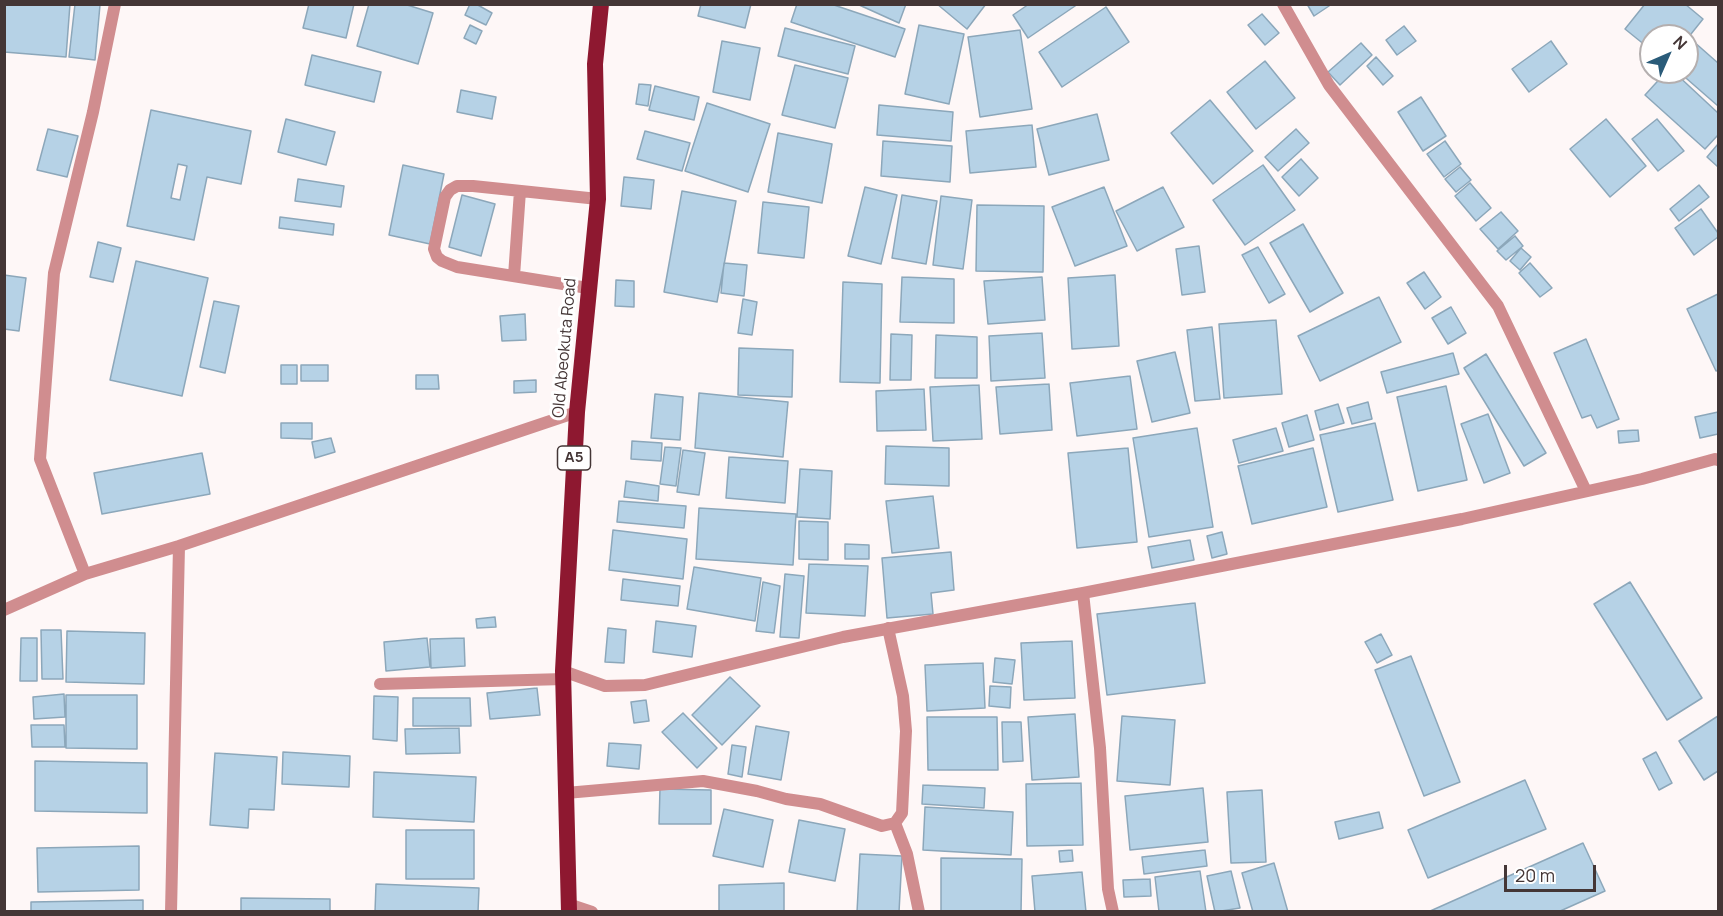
<!DOCTYPE html>
<html>
<head>
<meta charset="utf-8">
<style>
	body { margin:0 }
	#map { position:relative; width:1723px; height:916px; overflow:hidden; background:#fef7f7; font-family:Manrope,sans-serif }
	canvas { display:block }
	.frame { position:absolute; inset:0; border:6px solid #443636; pointer-events:none }
	.north { position:absolute; left:1639px; top:24px; width:60px; height:60px; box-sizing:border-box; background:#fff; border:2px solid #b4afaf; border-radius:50%; rotate:45deg; font-size:16px; font-weight:700; line-height:24px; text-align:center; color:#443636 }
	.north::after { content:''; display:block; margin:auto; width:21px; height:27px; background:#2a5b79; clip-path:polygon(50% 0,100% 100%,50% 72%,0 100%) }
	.scale { position:absolute; left:1504px; top:865px; width:92px; height:27px; box-sizing:border-box; border:3px solid #443636; border-top:0; padding-left:8px; font-size:18px; line-height:21px; white-space:nowrap; color:#443636; -webkit-text-stroke:4px #fff; paint-order:stroke }
</style>
</head>
<body>
<div id="map">
<canvas width="1723" height="916"></canvas>
<div class="frame"></div>
<div class="north">N</div>
<div class="scale">20 m</div>
</div>
<script>
const context = document.querySelector('canvas').getContext('2d');
context.lineJoin = 'round';
function paint(path, color) {
  context.fillStyle = color;
  context.fill(path, 'evenodd');
}
function poly(rows) {
  const path = new Path2D();
  for (const r of rows) {
    path.moveTo(r[0], r[1]);
    for (let i = 2; i < r.length; i += 2) path.lineTo(r[i], r[i + 1]);
  }
  return path;
}
function stroke(path, color, width, dash) {
  context.strokeStyle = color;
  context.lineWidth = width;
  context.lineCap = dash ? 'butt' : 'round';
  context.setLineDash(dash || []);
  context.stroke(path);
}
function drawText(font, color, halo, rows, align = 'center') {
  context.font = font + ' Manrope,sans-serif';
  context.lineWidth = 6;
  context.setLineDash([]);
  context.textBaseline = 'middle';
  context.strokeStyle = halo;
  context.fillStyle = color;
  for (const [text, x, y, turn = 0] of rows) {
    context.save();
    context.translate(x, y);
    context.rotate((+turn || 0) * Math.PI / 180);
    context.textAlign = isNaN(turn) ? turn : align;
    if (halo) context.strokeText(text, 0, 0);
    context.fillText(text, 0, 0);
    context.restore();
  }
}
const building = poly([
	[4,4,70,4,66,57,4,52,4,4],
	[75,4,100,5,95,60,69,57,75,4],
	[309,4,354,4,346,38,303,28,309,4],
	[369,4,404,4,433,13,418,64,357,46,369,4],
	[470,4,476,4,492,13,486,25,465,15,470,4],
	[701,4,751,4,745,28,698,16,701,4],
	[797,4,831,4,905,29,895,57,791,22,797,4],
	[857,4,906,4,899,23,857,4],
	[937,4,986,4,967,29,937,4],
	[1029,4,1078,4,1028,38,1013,15,1029,4],
	[1307,4,1332,4,1314,16,1307,4],
	[1645,4,1685,4,1703,19,1687,39,1687,36,1651,36,1651,50,1625,29,1645,4],
	[1106,7,1129,42,1062,87,1039,52,1106,7],
	[1262,14,1279,33,1265,45,1248,25,1262,14],
	[470,25,482,31,476,44,464,38,470,25],
	[919,25,964,34,949,104,905,94,919,25],
	[1404,26,1416,41,1397,55,1386,40,1404,26],
	[785,28,855,46,848,74,778,56,785,28],
	[1020,30,1032,109,980,117,968,37,1020,30],
	[722,41,760,48,750,100,713,92,722,41],
	[1551,41,1567,64,1529,92,1512,69,1551,41],
	[1693,41,1718,63,1718,106,1679,72,1687,72,1687,49,1693,41],
	[1361,43,1372,55,1340,85,1328,72,1361,43],
	[312,55,381,72,374,102,305,85,312,55],
	[1376,57,1393,76,1383,85,1367,66,1376,57],
	[1265,61,1295,98,1256,129,1227,92,1265,61],
	[795,65,848,78,835,128,782,115,795,65],
	[1666,72,1674,72,1718,113,1718,135,1705,149,1645,95,1666,72],
	[639,84,651,85,648,106,636,104,639,84],
	[655,86,699,97,694,120,649,110,655,86],
	[461,90,496,97,492,119,457,112,461,90],
	[1421,97,1446,136,1423,151,1398,112,1421,97],
	[1210,100,1253,151,1213,184,1171,133,1210,100],
	[707,103,770,124,748,192,685,171,707,103],
	[879,105,953,112,951,141,877,135,879,105],
	[151,110,251,131,241,184,207,177,194,240,127,226,151,110],
	[178,164,187,166,180,200,171,198,178,164],
	[1097,114,1109,160,1049,175,1037,129,1097,114],
	[286,119,335,132,326,165,278,152,286,119],
	[1606,119,1646,166,1610,197,1570,149,1606,119],
	[1657,119,1684,151,1658,171,1632,139,1657,119],
	[1032,125,1036,167,970,173,966,131,1032,125],
	[48,129,78,136,67,177,37,170,48,129],
	[1296,129,1309,143,1278,171,1265,157,1296,129],
	[645,131,690,143,682,171,637,159,645,131],
	[778,133,832,144,822,203,768,192,778,133],
	[883,141,952,146,950,182,881,176,883,141],
	[1445,141,1461,164,1444,177,1427,154,1445,141],
	[1718,144,1718,167,1707,157,1718,144],
	[1301,159,1318,178,1299,196,1282,177,1301,159],
	[403,165,444,174,430,244,389,235,403,165],
	[1263,165,1295,210,1245,245,1213,200,1263,165],
	[1460,167,1471,180,1456,192,1445,179,1460,167],
	[624,177,654,180,651,209,621,206,624,177],
	[298,179,344,186,341,207,295,201,298,179],
	[1470,183,1491,208,1476,221,1455,196,1470,183],
	[1699,185,1709,197,1679,221,1670,209,1699,185],
	[865,187,897,195,881,264,848,256,865,187],
	[1104,187,1127,246,1075,266,1052,207,1104,187],
	[1163,187,1184,227,1137,251,1116,211,1163,187],
	[682,191,736,201,717,302,664,292,682,191],
	[462,195,495,204,481,256,449,247,462,195],
	[902,195,937,201,926,264,892,258,902,195],
	[941,196,972,200,963,269,933,265,941,196],
	[763,202,809,207,804,258,758,253,763,202],
	[977,205,1044,206,1043,272,976,271,977,205],
	[1701,209,1718,233,1718,237,1694,255,1675,228,1701,209],
	[1501,212,1518,231,1498,249,1480,229,1501,212],
	[280,217,334,224,333,235,279,228,280,217],
	[1303,224,1343,293,1310,312,1270,243,1303,224],
	[1515,236,1523,246,1506,260,1497,251,1515,236],
	[98,242,121,248,113,282,90,277,98,242],
	[1199,246,1205,292,1182,295,1176,249,1199,246],
	[1258,247,1285,294,1269,303,1242,255,1258,247],
	[1521,248,1531,257,1520,270,1510,261,1521,248],
	[136,261,208,278,182,396,110,380,136,261],
	[724,263,747,265,744,296,721,293,724,263],
	[1530,263,1552,288,1540,297,1519,273,1530,263],
	[1424,272,1441,297,1425,309,1407,283,1424,272],
	[4,275,26,278,19,331,4,329,4,275],
	[1115,275,1119,346,1072,349,1068,278,1115,275],
	[902,277,954,279,954,323,900,322,902,277],
	[1042,277,1045,320,988,324,984,281,1042,277],
	[616,280,634,281,634,307,615,306,616,280],
	[843,282,882,284,880,383,840,382,843,282],
	[1718,294,1718,370,1716,371,1687,309,1718,294],
	[1379,297,1401,342,1320,381,1298,336,1379,297],
	[743,299,757,302,752,335,738,333,743,299],
	[214,301,239,306,225,373,200,367,214,301],
	[1451,307,1466,333,1448,344,1432,318,1451,307],
	[525,314,526,340,502,341,500,316,525,314],
	[1276,320,1282,394,1224,398,1219,324,1276,320],
	[1212,327,1220,399,1195,401,1187,330,1212,327],
	[1042,333,1045,378,991,381,989,336,1042,333],
	[891,334,912,335,911,380,890,380,891,334],
	[936,335,977,337,977,378,935,378,936,335],
	[1586,339,1619,419,1597,428,1591,415,1582,418,1554,353,1586,339],
	[739,348,793,350,792,397,738,395,739,348],
	[1175,352,1190,413,1152,422,1137,361,1175,352],
	[1453,353,1459,374,1387,393,1381,372,1453,353],
	[1486,354,1546,453,1524,466,1464,368,1486,354],
	[281,365,297,365,297,384,281,384,281,365],
	[301,365,328,365,328,381,301,381,301,365],
	[416,375,438,375,439,389,416,389,416,375],
	[1130,376,1137,429,1077,436,1070,383,1130,376],
	[536,380,536,392,514,393,514,381,536,380],
	[1049,384,1052,430,1000,434,996,387,1049,384],
	[979,385,982,439,933,441,930,387,979,385],
	[1446,386,1467,480,1418,491,1397,397,1446,386],
	[924,389,926,430,877,431,876,391,924,389],
	[699,393,788,402,783,457,695,448,699,393],
	[655,394,683,397,680,440,651,438,655,394],
	[1368,402,1372,419,1352,424,1347,408,1368,402],
	[1338,404,1344,423,1320,430,1315,411,1338,404],
	[1718,412,1718,434,1700,438,1695,417,1718,412],
	[1488,414,1510,473,1484,483,1461,424,1488,414],
	[1307,415,1314,440,1289,447,1282,423,1307,415],
	[281,423,312,423,312,439,281,438,281,423],
	[1375,423,1393,500,1338,512,1320,435,1375,423],
	[1197,428,1213,527,1149,537,1133,438,1197,428],
	[1276,428,1283,451,1239,463,1233,440,1276,428],
	[1638,430,1639,441,1619,443,1618,431,1638,430],
	[331,438,335,452,315,458,312,442,331,438],
	[632,441,662,443,661,461,631,459,632,441],
	[886,446,949,448,949,486,885,484,886,446],
	[665,447,681,448,676,486,660,484,665,447],
	[1128,448,1137,542,1077,548,1068,453,1128,448],
	[1313,448,1327,507,1252,524,1238,466,1313,448],
	[683,450,705,453,699,495,677,492,683,450],
	[202,453,210,494,102,514,94,473,202,453],
	[729,457,788,461,785,503,726,498,729,457],
	[800,469,832,471,830,519,797,517,800,469],
	[626,481,659,486,658,501,624,497,626,481],
	[933,496,939,548,892,553,886,501,933,496],
	[619,501,686,506,684,528,617,522,619,501],
	[699,508,796,514,793,565,696,559,699,508],
	[799,521,828,522,828,560,799,559,799,521],
	[613,530,687,539,683,579,609,570,613,530],
	[1222,532,1227,554,1212,558,1207,536,1222,532],
	[1190,540,1194,560,1152,568,1148,547,1190,540],
	[845,544,869,545,869,559,845,559,845,544],
	[951,552,954,590,931,593,933,614,887,618,882,558,951,552],
	[809,564,868,566,865,616,806,613,809,564],
	[694,567,761,578,755,621,687,609,694,567],
	[785,574,804,576,799,638,780,637,785,574],
	[623,579,680,586,678,606,621,600,623,579],
	[763,582,780,586,774,633,756,631,763,582],
	[1630,582,1702,698,1667,720,1594,604,1630,582],
	[1195,603,1205,683,1107,695,1097,614,1195,603],
	[495,617,496,627,477,628,476,619,495,617],
	[656,621,696,626,692,657,653,652,656,621],
	[608,628,626,630,624,663,605,662,608,628],
	[41,630,61,630,63,679,42,679,41,630],
	[67,631,145,633,144,684,66,682,67,631],
	[1381,634,1392,655,1377,663,1365,642,1381,634],
	[21,638,37,638,37,681,20,681,21,638],
	[427,638,430,667,386,671,384,642,427,638],
	[464,638,465,666,431,668,430,639,464,638],
	[1072,641,1075,698,1024,700,1021,643,1072,641],
	[1411,656,1460,782,1424,796,1375,670,1411,656],
	[995,658,1015,660,1012,684,993,682,995,658],
	[983,663,985,708,927,711,925,665,983,663],
	[730,677,760,706,722,745,692,715,730,677],
	[990,686,1011,687,1010,708,989,706,990,686],
	[537,688,540,715,490,719,487,693,537,688],
	[64,694,65,717,34,719,33,697,64,694],
	[66,695,137,695,137,749,66,748,66,695],
	[374,696,398,697,397,741,373,739,374,696],
	[413,698,470,698,471,726,413,726,413,698],
	[646,700,649,721,634,723,631,702,646,700],
	[683,713,717,748,697,768,662,732,683,713],
	[1075,714,1079,777,1032,780,1028,717,1075,714],
	[1122,716,1175,720,1170,785,1117,781,1122,716],
	[1718,716,1718,771,1704,780,1679,741,1718,716],
	[927,717,997,717,998,770,928,770,927,717],
	[1002,722,1021,722,1023,761,1003,762,1002,722],
	[31,725,64,725,65,747,32,747,31,725],
	[756,726,789,732,781,780,748,774,756,726],
	[459,728,460,753,406,754,405,729,459,728],
	[609,743,641,745,639,769,607,766,609,743],
	[732,745,746,747,742,777,728,774,732,745],
	[283,752,350,756,349,787,282,784,283,752],
	[1656,752,1672,783,1659,790,1643,759,1656,752],
	[215,753,277,757,274,810,249,809,248,828,210,825,215,753],
	[35,761,147,763,147,813,35,811,35,761],
	[374,772,476,777,474,822,373,817,374,772],
	[1525,780,1546,829,1428,878,1408,830,1525,780],
	[1081,783,1083,845,1027,846,1026,784,1081,783],
	[923,785,985,788,984,808,922,804,923,785],
	[1203,788,1208,842,1130,850,1125,796,1203,788],
	[660,789,711,790,711,824,659,824,660,789],
	[1262,790,1266,862,1231,863,1227,792,1262,790],
	[925,807,1013,812,1011,855,923,850,925,807],
	[724,809,773,820,763,867,713,856,724,809],
	[1379,812,1383,828,1339,839,1335,822,1379,812],
	[799,820,845,829,835,881,789,872,799,820],
	[406,830,474,830,474,879,406,879,406,830],
	[1583,843,1605,891,1558,912,1428,912,1583,843],
	[139,846,139,890,38,892,37,848,139,846],
	[1072,850,1073,861,1060,862,1059,851,1072,850],
	[1205,850,1207,866,1144,874,1142,857,1205,850],
	[860,854,902,856,899,912,857,912,860,854],
	[941,858,1022,859,1021,912,941,912,941,858],
	[1274,863,1288,912,1253,912,1242,873,1274,863],
	[1200,871,1206,912,1159,912,1155,877,1200,871],
	[1231,871,1240,908,1215,912,1207,876,1231,871],
	[1082,872,1086,912,1035,912,1032,876,1082,872],
	[1150,879,1151,896,1124,897,1123,880,1150,879],
	[784,883,784,912,719,912,719,885,784,883],
	[376,884,479,888,478,912,375,912,376,884],
	[241,898,330,899,330,912,241,912,241,898],
	[143,900,143,912,31,912,31,902,143,900]
]);
paint(building, '#b6d2e6');
stroke(building, '#8ca7ba', 1.5);
stroke(poly([
	[514,276,520,191],
	[588,288,457,267,442,261,437,257,434,249,445,197,450,190,457,186,473,186,598,199],
	[380,684,564,679],
	[566,793,703,781,757,791,786,799,820,804,882,826,895,823,902,813,906,731,903,696,888,628],
	[895,823,907,854,919,912]
]), '#d08d8f', 12);
stroke(poly([
	[1283,4,1329,85,1498,306,1586,491],
	[85,574,40,459,54,273,93,112,115,4],
	[1083,593,1100,748,1108,889,1113,912],
	[4,610,85,574,179,546,577,412],
	[563,671,605,686,645,685,843,637,1083,593,1462,519,1642,479,1715,459,1718,460],
	[568,904,592,912],
	[171,912,179,546]
]), '#d08d8f', 12);
stroke(poly([
	[569,912,563,671,577,412,598,199,595,64,601,4]
]), '#8e1830', 16);
for (const [x, y, w] of [
	[574,458,33]
]) {
  const box = new Path2D();
  box.roundRect(x - w / 2, y - 12, w, 24, 4.5);
  context.fillStyle = '#fff';
  context.fill(box);
  stroke(box, '#443636', 1.5);
}
drawText('bold 15px', '#443636', null, [
	["A5",574,458]
]);
drawText('16px', '#443636', '#fff', [
	["Old Abeokuta Road",565,348,-85]
]);
</script>
</body>
</html>
